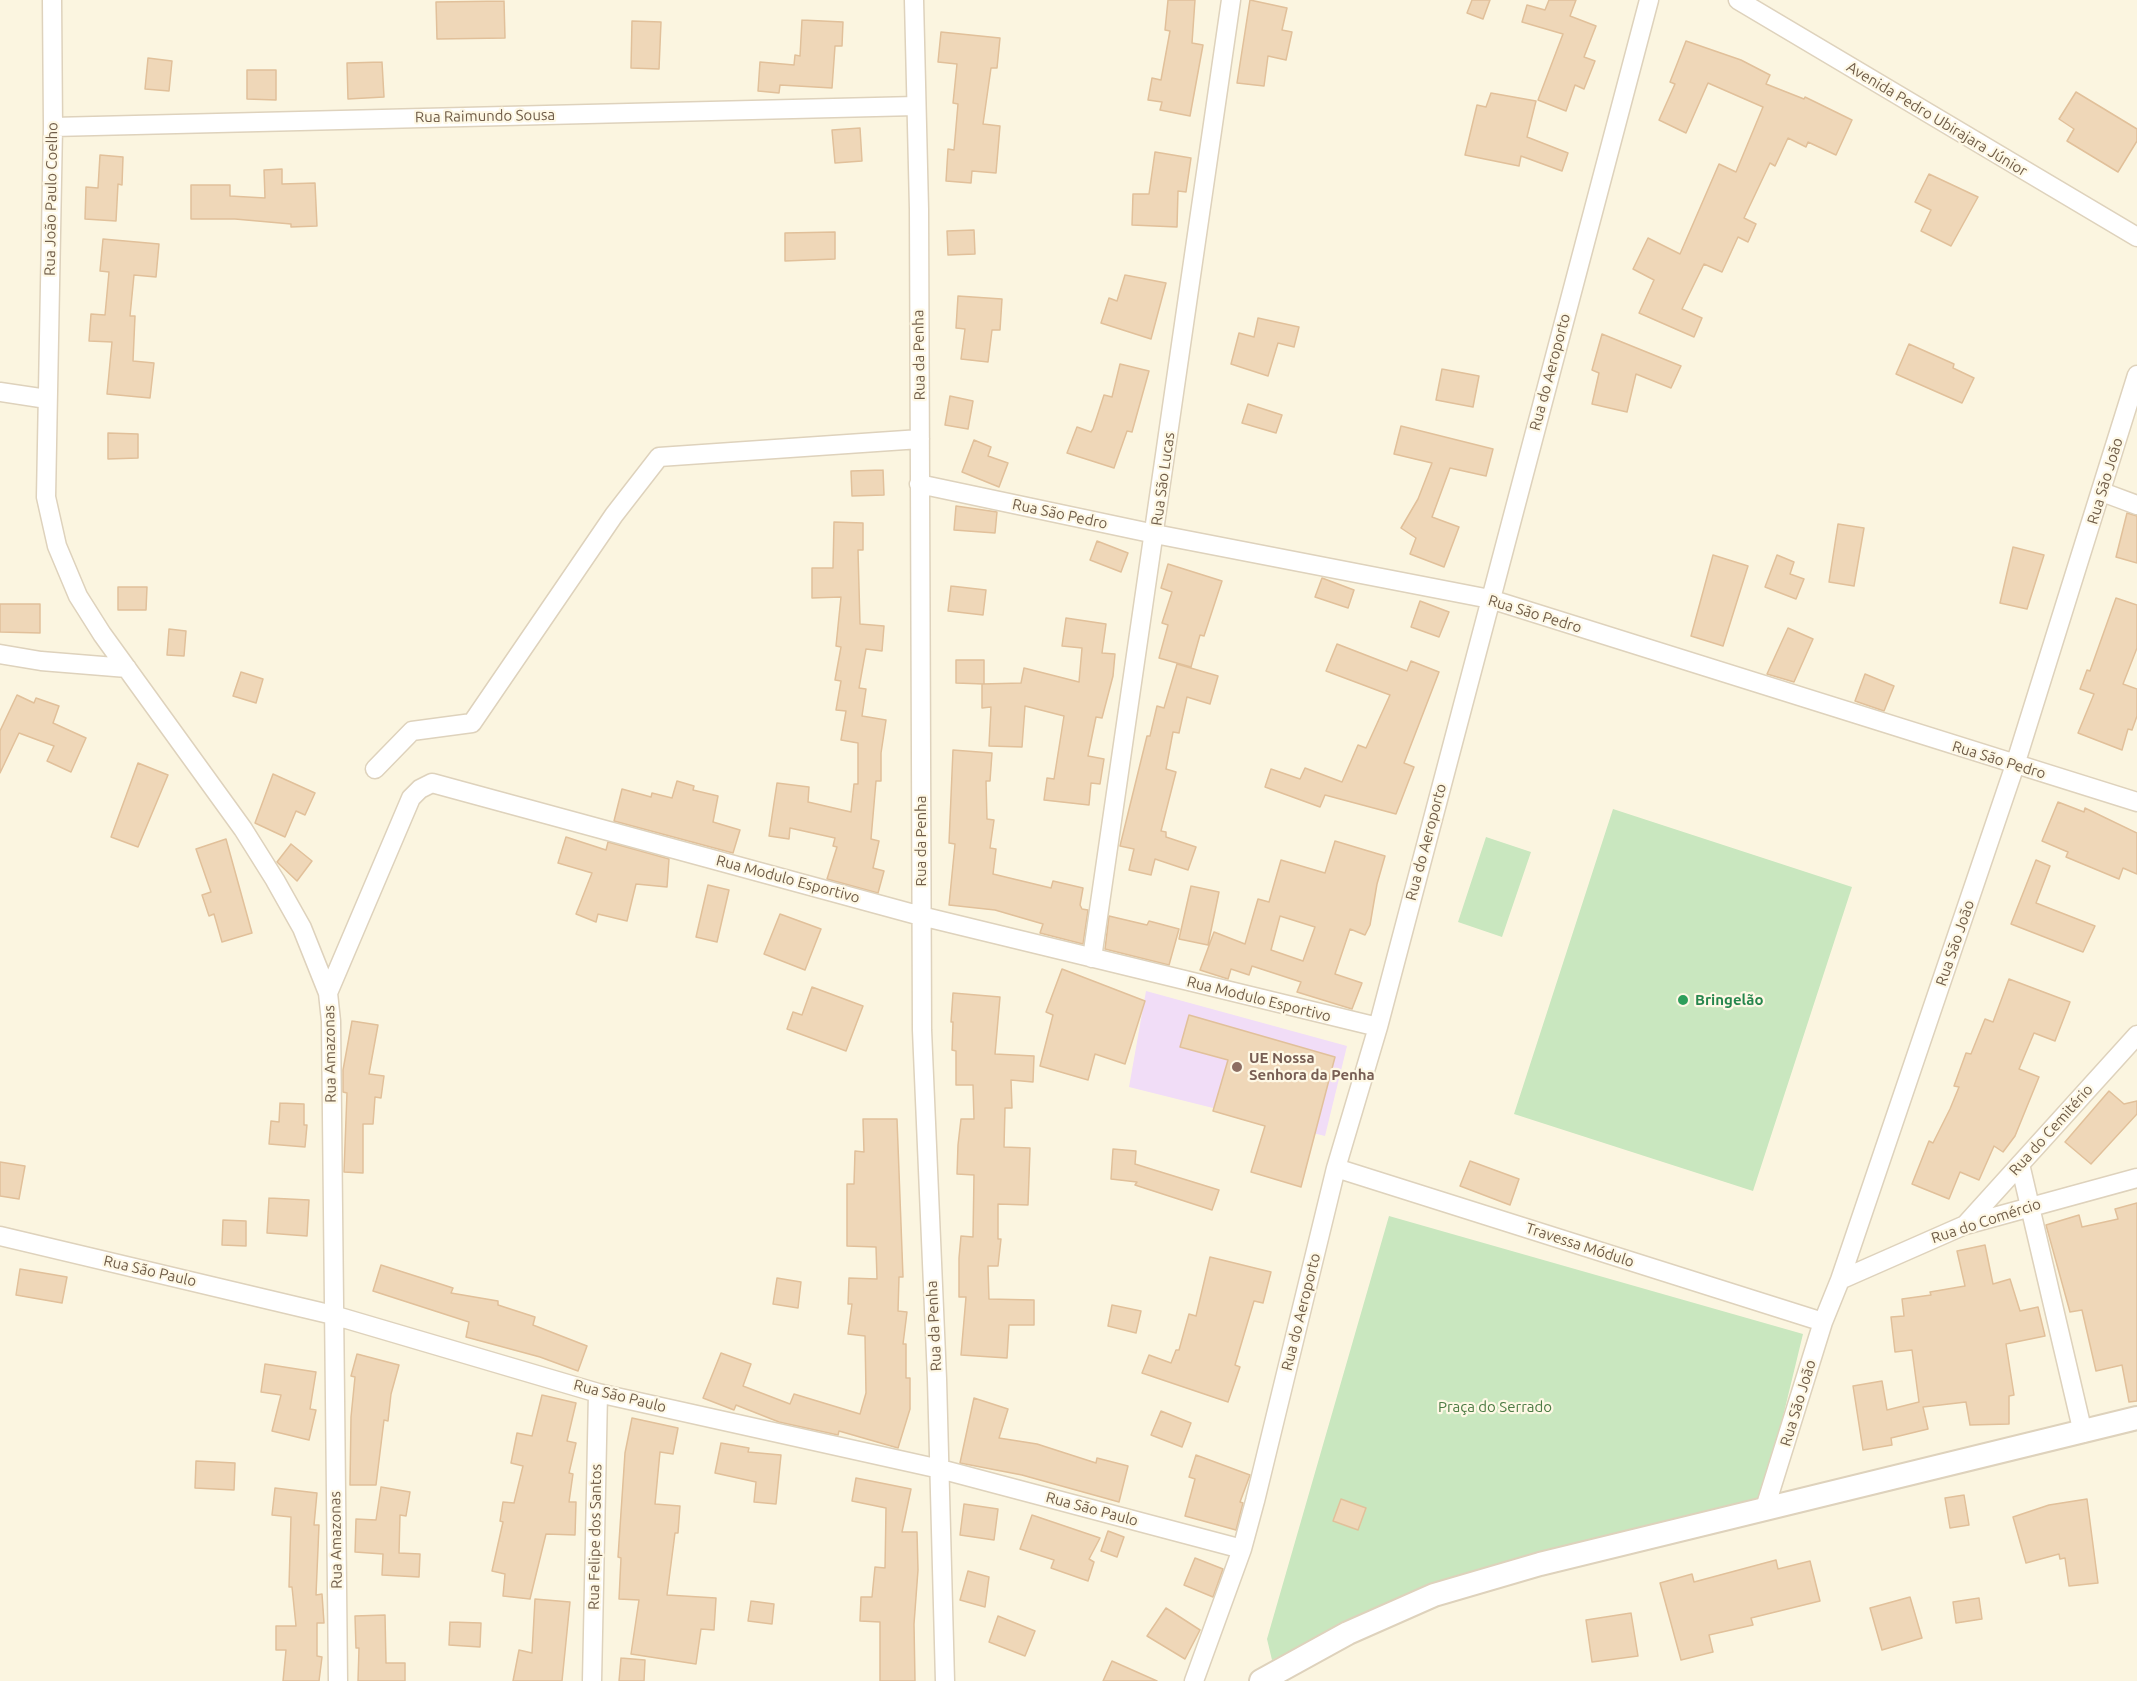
<!DOCTYPE html>
<html>
<head>
<meta charset="utf-8">
<style>
	body { margin:0 }
	canvas { display:block; background:#fbf5e0 }
</style>
</head>
<body>
<canvas width="2137" height="1681"></canvas>
<script>
const context = document.querySelector('canvas').getContext('2d');
context.lineJoin = 'round';
function paint(path, color) {
  context.fillStyle = color;
  context.fill(path, 'evenodd');
}
function poly(rows) {
  const path = new Path2D();
  for (const r of rows) {
    path.moveTo(r[0], r[1]);
    for (let i = 2; i < r.length; i += 2) path.lineTo(r[i], r[i + 1]);
  }
  return path;
}
function stroke(path, color, width, dash) {
  context.strokeStyle = color;
  context.lineWidth = width;
  context.lineCap = dash ? 'butt' : 'round';
  context.setLineDash(dash || []);
  context.stroke(path);
}
function drawText(font, color, halo, rows, align = 'center') {
  context.font = font + ' Ubuntu,sans-serif';
  context.lineWidth = 4.5;
  context.setLineDash([]);
  context.textBaseline = 'middle';
  context.strokeStyle = halo;
  context.fillStyle = color;
  for (const [text, x, y, turn = 0] of rows) {
    context.save();
    context.translate(x, y);
    context.rotate((+turn || 0) * Math.PI / 180);
    context.textAlign = isNaN(turn) ? turn : align;
    if (halo) context.strokeText(text, 0, 0);
    context.fillText(text, 0, 0);
    context.restore();
  }
}
paint(poly([
	[1146,991,1347,1046,1325,1136,1129,1087]
]), '#f1ddf7');
paint(poly([
	[1613,809,1852,887,1753,1191,1514,1114],
	[1486,837,1531,852,1502,937,1458,922],
	[1389,1216,1803,1334,1763,1499,1455,1576,1272,1660,1267,1639]
]), '#c9e7bf');
const building = poly([
	[1168,0,1195,0,1192,43,1203,45,1190,116,1160,110,1162,102,1148,100,1152,78,1161,80,1170,31,1165,30,1168,0],
	[1250,0,1287,8,1282,30,1292,32,1286,60,1268,56,1264,86,1237,83,1250,0],
	[1472,0,1490,0,1483,19,1467,13,1472,0],
	[1549,0,1576,0,1570,16,1596,26,1584,57,1595,61,1584,89,1575,85,1566,111,1538,100,1563,34,1522,22,1527,5,1545,10,1549,0],
	[504,1,505,38,437,39,436,2,504,1],
	[802,20,843,22,842,46,835,46,832,88,780,85,779,93,758,91,760,62,794,65,795,55,800,56,802,20],
	[632,21,661,22,659,69,631,68,632,21],
	[941,32,1000,38,997,68,991,68,983,124,1000,126,996,173,972,171,971,183,946,181,948,149,954,150,958,104,953,103,957,64,938,62,941,32],
	[1686,41,1741,60,1770,75,1766,84,1804,99,1805,97,1852,120,1836,155,1808,142,1806,147,1788,138,1775,166,1770,163,1744,218,1756,224,1748,242,1738,237,1722,272,1704,264,1682,309,1702,318,1694,337,1639,313,1654,280,1633,269,1648,238,1680,254,1719,164,1736,172,1763,107,1708,83,1686,133,1659,120,1675,84,1670,82,1686,41],
	[148,58,172,61,169,91,145,89,148,58],
	[382,62,384,97,348,99,347,63,382,62],
	[247,70,276,70,276,100,247,99,247,70],
	[2076,92,2137,129,2137,141,2118,172,2067,141,2074,129,2059,119,2076,92],
	[1491,93,1536,101,1527,137,1568,153,1562,171,1521,156,1519,166,1465,155,1477,105,1486,107,1491,93],
	[860,128,862,161,835,163,832,130,860,128],
	[1155,152,1191,158,1186,192,1178,191,1177,227,1132,225,1133,194,1149,194,1155,152],
	[100,155,123,157,122,185,118,184,116,221,85,219,86,187,98,188,100,155],
	[282,169,282,184,315,183,317,226,291,227,291,224,235,219,191,219,191,185,230,185,230,196,265,198,264,170,282,169],
	[1929,174,1978,197,1951,246,1921,231,1931,210,1915,202,1929,174],
	[974,230,975,254,948,255,947,231,974,230],
	[835,232,835,259,785,261,785,233,835,232],
	[103,239,159,244,156,277,134,275,130,316,135,316,133,361,154,363,150,398,107,394,112,342,89,341,91,314,105,315,109,272,100,271,103,239],
	[1125,275,1166,283,1151,339,1101,323,1109,298,1117,301,1125,275],
	[958,296,1002,299,1000,330,992,330,988,362,961,359,965,329,956,328,958,296],
	[1258,318,1299,327,1294,347,1278,343,1268,376,1231,364,1239,333,1254,337,1258,318],
	[1602,334,1681,366,1671,388,1636,374,1627,412,1592,404,1599,373,1592,370,1602,334],
	[1909,344,1954,364,1953,368,1974,378,1962,403,1896,374,1909,344],
	[1120,364,1149,371,1132,432,1127,431,1114,468,1067,453,1077,427,1091,432,1093,429,1104,395,1112,397,1120,364],
	[1442,369,1479,376,1473,407,1436,400,1442,369],
	[950,396,973,401,968,429,945,425,950,396],
	[1248,404,1282,415,1276,433,1242,423,1248,404],
	[1401,426,1493,449,1486,476,1450,468,1432,517,1459,527,1444,567,1410,554,1416,538,1401,528,1418,499,1432,463,1394,454,1401,426],
	[108,433,138,434,138,458,108,459,108,433],
	[974,440,991,447,988,456,1008,463,999,487,962,472,974,440],
	[883,470,884,495,852,496,851,471,883,470],
	[956,506,997,512,995,533,954,530,956,506],
	[2127,513,2137,516,2137,563,2116,557,2127,513],
	[834,522,863,523,863,550,858,550,860,624,884,626,882,651,866,649,859,688,866,689,862,716,886,720,881,753,881,781,876,781,871,839,879,841,873,868,884,871,878,893,827,879,837,847,833,846,835,838,790,828,789,839,769,836,777,783,809,787,808,802,851,812,854,784,858,784,858,743,841,740,846,711,836,710,841,681,835,680,841,647,836,646,841,597,812,598,812,568,833,568,834,522],
	[1838,524,1864,528,1854,586,1829,582,1838,524],
	[1097,541,1128,553,1121,572,1090,560,1097,541],
	[2013,547,2044,555,2027,609,2000,603,2013,547],
	[1713,555,1748,566,1723,646,1691,636,1713,555],
	[1777,555,1794,562,1790,574,1804,579,1796,599,1765,587,1777,555],
	[1168,564,1222,581,1204,636,1200,635,1191,667,1159,658,1168,625,1162,623,1172,592,1161,588,1168,564],
	[1322,578,1354,590,1348,608,1315,597,1322,578],
	[951,586,986,590,983,615,948,611,951,586],
	[118,587,147,587,146,610,118,610,118,587],
	[2116,598,2137,605,2137,648,2123,684,2137,689,2137,716,2132,730,2128,729,2122,750,2078,733,2094,694,2080,689,2087,670,2090,671,2116,598],
	[1420,601,1449,612,1439,637,1411,627,1420,601],
	[0,604,40,604,40,633,0,632,0,604],
	[1066,618,1106,624,1102,653,1115,654,1113,676,1102,718,1096,717,1088,756,1104,759,1100,784,1091,783,1089,805,1044,800,1047,778,1054,779,1064,716,1025,706,1022,747,989,746,991,707,982,708,982,684,1021,683,1024,668,1079,682,1082,648,1062,646,1066,618],
	[1788,628,1813,639,1794,682,1767,674,1788,628],
	[169,629,186,631,184,656,167,655,169,629],
	[1337,644,1407,671,1411,661,1439,672,1404,763,1414,767,1396,814,1325,795,1320,807,1265,787,1271,769,1300,779,1305,768,1342,782,1358,745,1366,748,1390,695,1326,671,1337,644],
	[956,660,984,660,984,684,956,683,956,660],
	[1177,664,1218,676,1210,704,1187,697,1179,733,1173,732,1166,769,1176,772,1161,831,1166,832,1166,837,1196,847,1188,870,1155,859,1151,875,1129,870,1134,849,1120,846,1147,736,1150,736,1157,706,1164,708,1177,664],
	[241,672,263,679,256,703,233,696,241,672],
	[1865,674,1894,686,1884,711,1855,701,1865,674],
	[17,695,34,703,36,698,59,706,53,723,86,738,71,772,47,761,54,746,19,733,0,773,0,731,17,695],
	[953,750,992,753,990,781,986,781,987,819,994,820,990,848,996,849,993,874,1051,888,1053,881,1083,888,1080,905,1082,909,1088,910,1083,944,1040,933,1043,924,995,910,949,905,955,844,949,843,953,750],
	[138,763,168,775,138,847,111,837,138,763],
	[273,774,315,793,305,815,296,811,285,837,255,823,273,774],
	[677,781,694,786,693,790,718,796,713,822,740,830,733,853,614,821,622,789,651,797,652,793,672,798,677,781],
	[2058,802,2084,812,2085,808,2137,833,2137,874,2123,868,2119,879,2066,857,2068,852,2042,841,2058,802],
	[566,837,606,850,608,842,669,859,667,887,636,884,627,921,598,914,596,922,576,914,592,873,558,863,566,837],
	[226,839,252,933,222,942,214,914,209,916,202,895,211,892,196,849,226,839],
	[1335,841,1385,856,1377,884,1370,925,1365,935,1350,929,1335,974,1362,983,1352,1009,1297,992,1301,982,1252,966,1249,975,1231,969,1228,979,1200,970,1214,932,1245,944,1258,899,1269,902,1281,860,1325,873,1335,841],
	[1280,916,1315,927,1303,961,1271,950,1280,916],
	[291,844,312,861,297,881,277,862,291,844],
	[2036,860,2050,866,2036,903,2095,926,2083,952,2011,924,2036,860],
	[708,885,729,890,717,942,696,937,708,885],
	[1191,886,1219,892,1208,945,1179,939,1191,886],
	[780,914,821,929,805,970,764,954,780,914],
	[1109,916,1147,925,1149,921,1179,929,1169,965,1105,949,1109,916],
	[1062,969,1145,1001,1125,1064,1095,1054,1088,1080,1040,1066,1053,1015,1046,1012,1062,969],
	[2009,979,2070,1002,2055,1041,2034,1033,2019,1069,2039,1077,2015,1136,2003,1152,1994,1146,1979,1180,1960,1172,1949,1199,1912,1184,1929,1141,1933,1143,1950,1109,1959,1087,1954,1086,1966,1053,1971,1054,1985,1019,1993,1022,2009,979],
	[812,987,863,1006,846,1051,787,1029,793,1012,802,1015,812,987],
	[953,993,1000,997,995,1054,1034,1056,1033,1082,1011,1080,1012,1108,1005,1108,1004,1147,1030,1148,1028,1205,998,1204,998,1239,1001,1239,998,1266,988,1266,989,1299,1034,1300,1034,1325,1009,1325,1007,1358,961,1355,966,1297,959,1297,959,1258,961,1236,973,1237,974,1175,957,1174,958,1145,961,1119,974,1119,973,1085,956,1085,956,1051,952,1050,953,1022,951,1022,953,993],
	[1189,1015,1335,1057,1301,1187,1251,1172,1265,1126,1213,1111,1228,1060,1180,1047,1189,1015],
	[352,1021,378,1025,369,1074,384,1076,381,1098,375,1097,373,1124,363,1124,363,1173,344,1172,347,1093,343,1092,343,1070,352,1021],
	[2109,1091,2124,1104,2137,1101,2137,1114,2091,1164,2065,1142,2109,1091],
	[280,1103,304,1104,304,1125,307,1125,305,1147,269,1144,271,1121,279,1122,280,1103],
	[863,1119,897,1119,903,1277,899,1277,898,1311,907,1312,903,1344,906,1344,906,1378,910,1378,910,1409,898,1448,839,1431,838,1435,779,1422,736,1405,734,1410,703,1398,721,1353,751,1364,743,1386,790,1404,794,1394,860,1414,866,1393,865,1336,848,1334,852,1304,848,1304,849,1278,877,1279,876,1247,847,1246,847,1184,854,1184,855,1151,864,1152,863,1119],
	[1113,1149,1136,1151,1135,1164,1219,1190,1212,1210,1135,1185,1137,1182,1111,1179,1113,1149],
	[1470,1161,1519,1179,1510,1205,1460,1186,1470,1161],
	[0,1162,25,1166,19,1199,0,1196,0,1162],
	[269,1198,309,1200,307,1236,267,1233,269,1198],
	[2137,1203,2137,1401,2129,1402,2122,1365,2096,1371,2082,1310,2070,1312,2046,1225,2079,1215,2082,1227,2118,1219,2115,1209,2137,1203],
	[223,1220,246,1221,246,1246,222,1245,223,1220],
	[1985,1245,1993,1284,2010,1279,2020,1311,2038,1307,2045,1336,2006,1344,2014,1395,2009,1396,2009,1424,1970,1425,1966,1402,1923,1407,1928,1429,1891,1438,1892,1445,1863,1450,1853,1386,1882,1381,1887,1410,1919,1402,1912,1350,1895,1352,1891,1317,1904,1316,1902,1299,1931,1295,1930,1292,1965,1286,1957,1251,1985,1245],
	[1210,1257,1271,1272,1263,1303,1254,1301,1235,1365,1240,1367,1228,1402,1142,1373,1149,1355,1171,1363,1176,1350,1179,1350,1189,1314,1196,1316,1210,1257],
	[381,1265,453,1288,451,1293,498,1301,498,1305,535,1317,533,1325,587,1346,578,1371,540,1357,466,1337,469,1322,373,1291,381,1265],
	[20,1269,67,1277,62,1303,16,1295,20,1269],
	[777,1278,801,1282,798,1308,773,1304,777,1278],
	[1112,1305,1141,1311,1136,1333,1108,1326,1112,1305],
	[357,1354,399,1365,391,1394,388,1421,384,1420,376,1485,350,1485,351,1417,355,1377,351,1376,357,1354],
	[265,1364,316,1372,310,1409,316,1410,309,1440,272,1431,281,1395,261,1392,265,1364],
	[542,1395,576,1403,567,1441,576,1443,569,1473,573,1474,569,1502,576,1502,575,1535,546,1534,530,1599,503,1596,505,1574,492,1571,503,1522,500,1521,503,1502,514,1503,523,1466,511,1463,517,1433,532,1436,542,1395],
	[974,1398,1008,1409,999,1438,1037,1444,1096,1463,1097,1458,1128,1466,1119,1502,1022,1475,960,1463,974,1398],
	[1161,1411,1191,1423,1182,1447,1151,1435,1161,1411],
	[632,1418,678,1428,673,1454,660,1452,655,1504,680,1506,678,1533,675,1533,667,1595,716,1598,714,1630,701,1629,696,1664,631,1654,639,1600,619,1599,621,1558,618,1557,625,1453,632,1418],
	[721,1443,749,1448,748,1452,781,1455,776,1504,754,1502,756,1482,715,1473,721,1443],
	[1196,1455,1250,1475,1240,1502,1243,1503,1236,1530,1185,1516,1195,1479,1189,1477,1196,1455],
	[196,1461,235,1463,234,1490,195,1488,196,1461],
	[856,1478,911,1489,902,1532,917,1532,918,1570,914,1624,915,1681,880,1681,880,1622,860,1621,861,1597,872,1597,875,1567,885,1568,886,1508,852,1501,856,1478],
	[381,1487,410,1492,406,1516,400,1515,399,1553,420,1554,419,1577,382,1575,383,1554,355,1552,356,1519,376,1520,381,1487],
	[275,1488,317,1493,314,1525,319,1525,316,1595,322,1594,324,1623,317,1623,317,1656,322,1657,319,1681,283,1681,286,1650,276,1650,276,1626,296,1626,292,1587,289,1587,291,1517,272,1515,275,1488],
	[1964,1495,1969,1525,1950,1528,1945,1498,1964,1495],
	[1341,1499,1366,1508,1358,1530,1333,1521,1341,1499],
	[2087,1499,2098,1583,2069,1586,2065,1558,2060,1559,2059,1554,2026,1563,2013,1517,2049,1505,2087,1499],
	[964,1504,998,1509,994,1540,960,1535,964,1504],
	[1032,1515,1100,1538,1089,1559,1094,1562,1088,1581,1051,1568,1054,1560,1020,1549,1032,1515],
	[1108,1531,1124,1537,1117,1557,1101,1551,1108,1531],
	[1195,1558,1223,1569,1213,1597,1184,1585,1195,1558],
	[1776,1560,1778,1569,1810,1561,1820,1601,1751,1618,1753,1625,1709,1635,1713,1652,1681,1660,1660,1583,1692,1574,1694,1582,1776,1560],
	[968,1571,989,1577,985,1607,960,1600,968,1571],
	[1910,1597,1922,1638,1882,1650,1870,1608,1910,1597],
	[1979,1598,1982,1619,1956,1623,1953,1602,1979,1598],
	[535,1599,570,1602,562,1681,513,1681,519,1650,532,1653,535,1599],
	[751,1601,774,1604,772,1624,748,1621,751,1601],
	[1166,1608,1200,1630,1185,1659,1147,1636,1166,1608],
	[1631,1613,1638,1656,1592,1662,1586,1620,1631,1613],
	[385,1615,386,1663,405,1663,405,1681,358,1681,359,1648,356,1648,355,1616,385,1615],
	[998,1616,1035,1631,1025,1656,989,1642,998,1616],
	[450,1622,481,1623,480,1647,449,1645,450,1622],
	[621,1658,645,1660,644,1681,619,1681,621,1658],
	[1112,1661,1157,1681,1103,1681,1112,1661]
]);
paint(building, '#efd7b8');
stroke(building, '#e1c09a', 1.5);
const minor = poly([
	[52,0,53,127,46,497,57,546,78,596,102,634,243,829,275,880,302,928,328,993,331,1021,338,1681],
	[914,0,919,209,922,1030,937,1379,945,1681],
	[1738,0,2137,237],
	[53,127,916,106],
	[0,392,47,399],
	[919,484,1155,534,1490,599,2137,802],
	[2102,492,2137,505],
	[0,654,41,661,127,668],
	[375,769,412,731,472,723,614,515,659,457,920,439],
	[1092,958,1231,0],
	[328,993,411,798,420,789,432,783,921,916,1378,1027],
	[2020,1164,2083,1433],
	[1336,1168,1823,1322],
	[1966,1224,2137,1035],
	[0,1236,333,1315,598,1393,940,1469,1242,1549],
	[1840,1280,1965,1225,2137,1178],
	[1765,1508,1823,1322,1840,1280,2015,765,2137,375],
	[592,1681,598,1393],
	[1194,1681,1242,1549,1255,1501,1336,1168,1378,1027,1649,0]
]);
const tertiary = poly([
	[1261,1681,1348,1633,1434,1595,1540,1564,2137,1418]
]);
stroke(minor, '#ded2bc', 21);
stroke(tertiary, '#ded2bc', 26);
stroke(minor, '#fff', 18);
stroke(tertiary, '#fff', 22);
for (const [x, y, r, color] of [
	[1683,1000,6,"#2e9e5b"],
	[1237,1067,6,"#8d6e63"]
]) {
  const dot = new Path2D();
  dot.arc(x, y, r, 0, 2 * Math.PI);
  context.fillStyle = color;
  context.fill(dot);
  stroke(dot, '#fef8e5', 2);
}
drawText('15px', '#705d48', '#fef8e5', [
	["Rua Raimundo Sousa",485,116,-1],
	["Avenida Pedro Ubirajara Júnior",1937,119,31],
	["Rua João Paulo Coelho",51,199,-89],
	["Rua da Penha",919,355,-91],
	["Rua do Aeroporto",1550,372,-75],
	["Rua São Lucas",1163,479,-82],
	["Rua São João",2105,481,-73],
	["Rua São Pedro",1060,514,12],
	["Rua São Pedro",1535,614,17],
	["Rua São Pedro",1999,760,17],
	["Rua da Penha",921,841,-90],
	["Rua do Aeroporto",1426,842,-75],
	["Rua Modulo Esportivo",788,879,15],
	["Rua São João",1955,943,-71],
	["Rua Modulo Esportivo",1259,999,14],
	["Rua Amazonas",330,1054,-91],
	["Rua do Cemitério",2051,1130,-48],
	["Rua do Comércio",1986,1221,-18],
	["Travessa Módulo",1580,1245,18],
	["Rua São Paulo",150,1271,13],
	["Rua do Aeroporto",1301,1312,-76],
	["Rua da Penha",934,1326,-93],
	["Rua São Paulo",620,1396,14],
	["Rua São João",1798,1403,-73],
	["Rua São Paulo",1092,1509,15],
	["Rua Felipe dos Santos",595,1537,-89],
	["Rua Amazonas",336,1540,-91]
]);
drawText('bold 15px', '#27864d', '#fef8e5', [
	["Bringelão",1695,1000]
], 'left');
drawText('bold 15px', '#785e54', '#fef8e5', [
	["UE Nossa",1249,1058],
	["Senhora da Penha",1249,1075]
], 'left');
drawText('15px', '#4c7b44', '#fef8e5', [
	["Praça do Serrado",1495,1407]
]);
</script>
</body>
</html>
